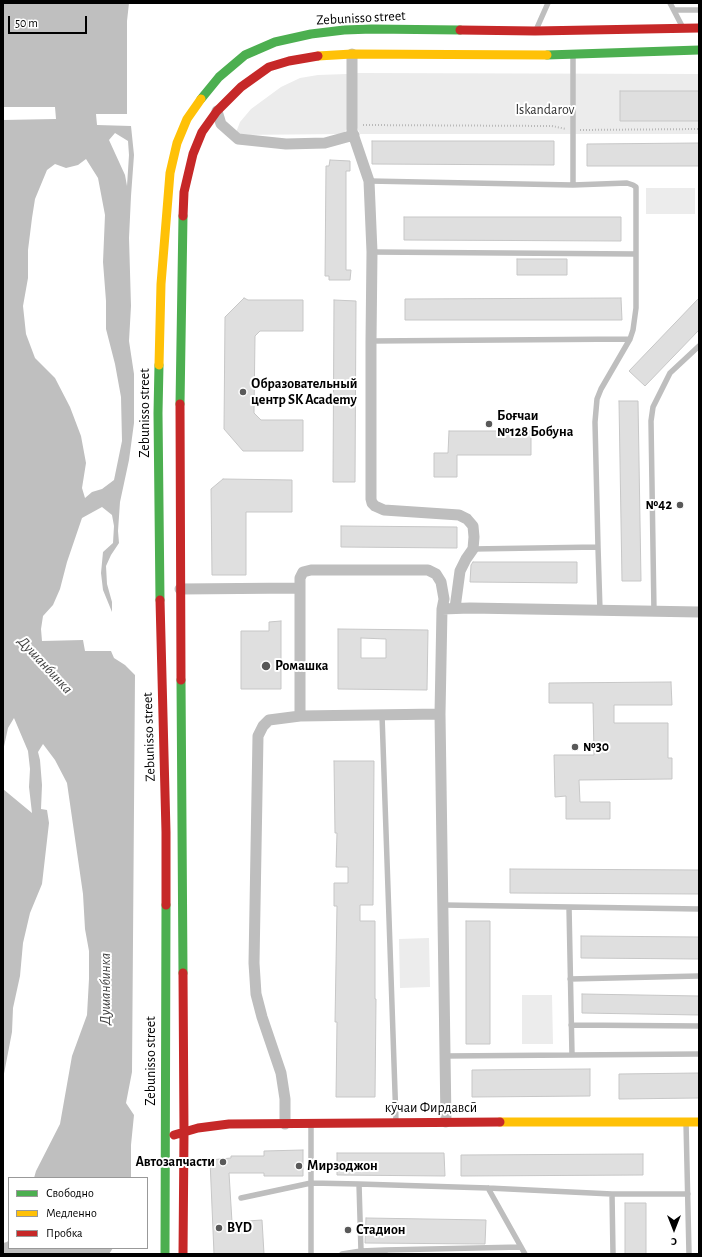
<!DOCTYPE html>
<html>
<head>
<meta charset="utf-8">
<style>
	body { margin:0 }
	#map { position:relative; width:702px; height:1257px; overflow:hidden; background:#fff; font-family:"Alegreya Sans",sans-serif }
	canvas { display:block }
	.frame { position:absolute; inset:0; border:4px solid #000; pointer-events:none }
	.legend { position:absolute; left:8px; top:1177px; width:140px; height:72px; box-sizing:border-box; background:#fff; border:1px solid #999; margin:0; padding:5px 7px; list-style:none; font-size:12px; color:#000 }
	.legend li { display:flex; align-items:center; gap:8px; height:20px }
	.legend b { width:20px; border:1px solid #999 }
	.north { position:absolute; left:654px; top:1209px; width:40px; height:40px; -webkit-text-stroke:3px #fff; paint-order:stroke; rotate:180deg; font-size:11px; font-weight:700; line-height:16px; text-align:center; color:#000 }
	.north::after { content:''; display:block; margin:auto; width:14px; height:18px; background:#000; clip-path:polygon(50% 0,100% 100%,50% 72%,0 100%) }
	.scale { position:absolute; left:8px; top:16px; width:79px; height:18px; box-sizing:border-box; border:2px solid #000; border-top:0; padding-left:5px; font-size:12px; line-height:14px; white-space:nowrap; color:#000; -webkit-text-stroke:3px #fff; paint-order:stroke }
</style>
</head>
<body>
<div id="map">
<canvas width="702" height="1257"></canvas>
<div class="frame"></div>
<ul class="legend">
<li><b style="height:5px;background:#4caf50"></b>Свободно</li>
<li><b style="height:5px;background:#ffc107"></b>Медленно</li>
<li><b style="height:5px;background:#c62828"></b>Пробка</li>
</ul>
<div class="north">С</div>
<div class="scale">50 m</div>
</div>
<script>
const context = document.querySelector('canvas').getContext('2d');
context.lineJoin = 'round';
function paint(path, color) {
  context.fillStyle = color;
  context.fill(path, 'evenodd');
}
function poly(rows) {
  const path = new Path2D();
  for (const r of rows) {
    path.moveTo(r[0], r[1]);
    for (let i = 2; i < r.length; i += 2) path.lineTo(r[i], r[i + 1]);
  }
  return path;
}
function stroke(path, color, width, dash) {
  context.strokeStyle = color;
  context.lineWidth = width;
  context.lineCap = dash ? 'butt' : 'round';
  context.setLineDash(dash || []);
  context.stroke(path);
}
function drawText(font, color, halo, rows, align = 'center') {
  context.font = font + ' "Alegreya Sans",sans-serif';
  context.lineWidth = 4;
  context.setLineDash([]);
  context.textBaseline = 'middle';
  context.strokeStyle = halo;
  context.fillStyle = color;
  for (const [text, x, y, turn = 0] of rows) {
    context.save();
    context.translate(x, y);
    context.rotate((+turn || 0) * Math.PI / 180);
    context.textAlign = isNaN(turn) ? turn : align;
    if (halo) context.strokeText(text, 0, 0);
    context.fillText(text, 0, 0);
    context.restore();
  }
}
paint(poly([
	[357,73,699,74,699,134,360,134,354,121],
	[347,74,347,129,343,134,235,135,240,122,251,109,281,87,300,78,318,75],
	[646,188,695,188,695,214,646,214],
	[429,938,430,987,400,988,399,939],
	[552,995,553,1044,522,1044,522,995]
]), '#ececec');
paint(poly([
	[3,3,129,3,127,21,127,114,96,114,97,125,131,126,134,155,131,196,129,238,131,306,129,341,134,374,134,423,129,460,120,502,118,531,119,543,111,555,106,566,107,584,112,602,112,612,103,590,101,573,103,552,113,543,114,526,112,515,102,507,82,518,67,562,60,589,53,605,43,616,41,629,42,641,83,640,85,651,111,651,114,658,125,665,135,675,132,1072,126,1103,134,1115,131,1145,131,1178,34,1178,36,1171,60,1124,72,1056,87,1015,89,979,89,951,85,929,83,894,67,783,55,760,43,744,38,752,40,760,42,785,41,809,47,810,49,823,42,884,30,913,23,943,20,976,13,1008,12,1032,3,1079,3,789,32,813,29,787,30,769,28,751,14,718,8,728,3,751,3,120,56,119,55,107,3,107],
	[115,133,128,141,129,155,127,186,125,175,109,140],
	[86,159,98,178,105,215,103,262,106,301,106,329,115,364,121,397,122,441,114,480,102,489,92,492,85,498,82,488,86,463,81,436,70,407,55,378,35,358,26,334,23,306,28,278,28,250,32,218,35,199,47,170,55,164,66,168,78,165],
	[9,1240,9,1248,113,1248,109,1254,3,1254,3,1243,7,1242]
]), '#bfbfbf');
const building = poly([
	[620,91,699,91,699,121,620,121,620,91],
	[372,141,554,141,554,165,372,164,372,141],
	[699,143,699,166,587,166,587,144,699,143],
	[330,160,350,161,350,171,346,171,346,270,351,270,350,280,329,280,329,276,325,276,326,166,329,166,330,160],
	[404,217,621,217,621,241,404,240,404,217],
	[517,259,567,259,567,275,517,275,517,259],
	[244,298,248,300,303,300,303,331,260,331,255,336,254,413,261,420,303,420,303,451,243,451,224,429,225,317,244,298],
	[621,298,622,320,405,320,405,299,621,298],
	[699,298,699,330,645,386,629,371,699,298],
	[334,300,356,301,355,482,333,482,334,300],
	[619,401,638,401,641,581,622,581,619,401],
	[449,431,531,431,531,455,457,455,457,477,434,477,434,453,448,453,449,431],
	[223,479,292,480,292,512,246,512,246,575,212,575,211,489,223,479],
	[341,526,457,527,457,548,341,547,341,526],
	[473,562,577,562,577,583,470,582,471,565,473,562],
	[281,621,281,689,241,689,241,631,269,631,269,622,281,621],
	[338,629,428,630,427,690,338,689,338,629],
	[361,638,386,639,386,658,361,658,361,638],
	[671,682,672,705,614,705,614,723,668,723,668,758,672,758,672,779,579,780,580,802,610,802,610,819,566,819,566,796,555,797,554,755,594,755,593,703,549,703,549,683,671,682],
	[334,761,374,761,373,905,360,905,360,921,375,921,375,999,376,999,375,1097,336,1097,337,1022,335,1022,337,906,334,906,334,883,348,883,348,867,336,867,337,833,335,833,334,761],
	[510,869,699,870,699,894,510,893,510,869],
	[466,921,490,921,490,1044,466,1044,466,921],
	[581,936,699,937,699,959,581,958,581,936],
	[582,994,699,996,699,1015,582,1013,582,994],
	[590,1069,590,1096,472,1097,472,1070,590,1069],
	[699,1073,699,1098,619,1099,619,1074,699,1073],
	[303,1150,303,1176,264,1176,264,1173,229,1173,232,1222,262,1220,264,1254,214,1254,210,1160,231,1158,231,1156,264,1156,264,1151,303,1150],
	[337,1153,444,1153,445,1176,337,1175,337,1153],
	[643,1154,643,1175,461,1176,461,1155,643,1154],
	[625,1203,646,1203,646,1254,625,1254,625,1203],
	[366,1218,486,1220,485,1244,365,1243,366,1218]
]);
paint(building, '#dfdfdf');
stroke(building, '#c7c7c7', 1);
stroke(poly([
	[363,125,552,126,566,129],
	[580,130,699,129]
]), '#b9b9b9', 2, [1, 2]);
stroke(poly([
	[670,3,682,26],
	[674,10,699,10],
	[536,30,548,3],
	[369,181,573,185,627,183,633,185,636,187,636,308,633,330,630,339,601,389,597,399,595,422,598,547],
	[573,185,573,57],
	[372,252,636,254],
	[371,341,630,339],
	[473,549,598,547,600,611],
	[654,612,651,421,653,407,670,373,699,346],
	[382,715,396,1121],
	[443,905,699,909],
	[569,907,572,1055],
	[570,979,699,976],
	[571,1025,699,1026],
	[445,1056,699,1054],
	[686,1122,689,1254],
	[488,1188,525,1254],
	[241,1198,311,1183,359,1184],
	[385,1250,361,1251,359,1184,488,1188,612,1194],
	[311,1254,311,1124],
	[342,1254,361,1251],
	[385,1254,385,1250,521,1247],
	[613,1254,612,1194,688,1194]
]), '#bebebe', 5.5);
stroke(poly([
	[352,54,352,131,369,181,372,252,371,341,371,499,372,503,375,506,384,510,459,515,467,519,473,526,474,537,473,549,466,559,460,571,455,608],
	[217,111,221,124,238,139,286,144,325,143,354,135],
	[180,589,299,588],
	[300,716,440,714],
	[446,1122,440,714,442,609,470,608,699,612],
	[285,1124,285,1099,281,1073,262,1017,256,994,254,963,258,736,263,726,269,720,300,716,300,578,303,572,311,570,428,570,436,574,441,582,444,599,442,609]
]), '#bebebe', 11);
stroke(poly([
	[547,55,699,50],
	[201,99,219,77,245,55,275,42,311,34,344,30,372,29,460,30],
	[159,365,158,413,160,600],
	[180,404,183,216],
	[181,680,183,973],
	[165,1254,166,905]
]), '#4caf50', 9);
stroke(poly([
	[318,56,352,54,547,55],
	[159,365,161,284,170,173,177,143,187,119,201,99],
	[500,1122,699,1122]
]), '#ffc107', 9);
stroke(poly([
	[460,30,535,31,699,28],
	[183,216,184,192,193,154,202,132,217,111,241,87,269,67,289,61,318,56],
	[180,404,181,680],
	[160,600,166,832,166,905],
	[183,973,184,1133,183,1254],
	[174,1135,198,1128,229,1124,500,1122]
]), '#c62828', 9);
for (const [x, y, r, color] of [
	[243,392,4,"#595959"],
	[489,424,4,"#595959"],
	[680,505,4,"#595959"],
	[266,666,5,"#595959"],
	[575,747,4,"#595959"],
	[223,1162,4,"#595959"],
	[299,1166,4,"#595959"],
	[219,1228,4,"#595959"],
	[348,1230,4,"#595959"]
]) {
  const dot = new Path2D();
  dot.arc(x, y, r, 0, 2 * Math.PI);
  context.fillStyle = color;
  context.fill(dot);
  stroke(dot, '#fff', 1.5);
}
drawText('14px', '#000', '#fff', [
	["Zebunisso street",361,18,-3],
	["Zebunisso street",145,413,-90],
	["Zebunisso street",149,737,-92],
	["Zebunisso street",151,1061,-90],
	["кӯчаи Фирдавсӣ",431,1108]
]);
drawText('14px', '#333', '#fff', [
	["Iskandarov",545,110]
]);
drawText('bold 14px', '#000', '#fff', [
	["Образовательный",251,384],
	["центр SK Academy",251,400],
	["Боғчаи",497,416],
	["№128 Бобуна",497,432],
	["№42",672,505,"right"],
	["Ромашка",275,666],
	["№30",583,747],
	["Автозапчасти",215,1162,"right"],
	["Мирзоджон",307,1166],
	["BYD",227,1228],
	["Стадион",356,1230]
], 'left');
drawText('italic 15px', '#444', '#fff', [
	["Душанбинка",45,665,47],
	["Душанбинка",105,989,-90]
]);
</script>
</body>
</html>
